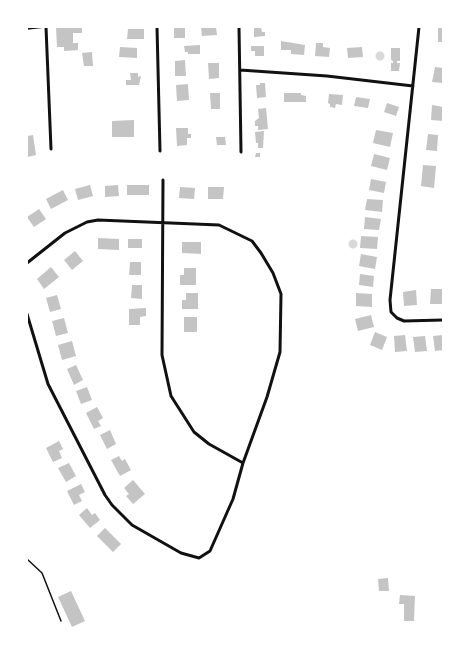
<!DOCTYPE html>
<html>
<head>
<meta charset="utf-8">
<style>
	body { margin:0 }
	#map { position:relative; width:470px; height:671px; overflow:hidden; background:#fff; font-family:"DejaVu Sans",sans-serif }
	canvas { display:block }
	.frame { position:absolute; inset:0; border:28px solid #fff; pointer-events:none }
</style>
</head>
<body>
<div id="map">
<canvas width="470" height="671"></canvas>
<div class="frame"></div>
</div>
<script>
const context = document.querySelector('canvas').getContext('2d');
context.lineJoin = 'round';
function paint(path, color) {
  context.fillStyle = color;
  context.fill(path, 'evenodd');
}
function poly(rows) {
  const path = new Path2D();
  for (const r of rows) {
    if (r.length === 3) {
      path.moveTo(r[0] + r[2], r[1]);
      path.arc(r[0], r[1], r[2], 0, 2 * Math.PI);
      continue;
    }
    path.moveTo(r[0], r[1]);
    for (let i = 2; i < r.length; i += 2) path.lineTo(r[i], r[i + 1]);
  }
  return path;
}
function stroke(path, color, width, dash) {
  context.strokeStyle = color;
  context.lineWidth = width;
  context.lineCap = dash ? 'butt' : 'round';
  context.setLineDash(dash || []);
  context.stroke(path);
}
paint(poly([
	[380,56,4.5],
	[353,244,4.5]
]), '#d9d9d9');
paint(poly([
	[56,27,82,27,82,33,73,33,73,43,78,43,78,50,64,51,64,47,57,47],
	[174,27,185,27,185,38,174,38],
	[201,27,216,27,217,35,202,36],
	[254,27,261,27,262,32,265,32,265,36,254,37],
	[443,27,443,42,438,42,438,28],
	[128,29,144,29,144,39,127,39],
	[281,41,305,45,304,55,291,54,291,50,281,50],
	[316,43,323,43,323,47,330,48,329,57,315,56],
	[200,45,200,54,188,54,188,52,185,52,184,46],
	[251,46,264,46,264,56,255,56,255,51,251,51],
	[120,47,137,48,137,58,119,57],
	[362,47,363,57,348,58,347,48],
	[391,48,400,48,400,61,397,61,397,63,400,63,399,71,391,71,391,63,393,63,393,61,391,60],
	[92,52,93,66,84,66,82,53],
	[185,60,186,76,175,76,175,61],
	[208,63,219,63,219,78,209,79],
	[435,67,443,68,443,83,432,82],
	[130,73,138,73,138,77,141,76,139,85,126,85,126,80,131,80],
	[260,83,265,83,266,97,257,98,256,85,260,85],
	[188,84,189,100,177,101,176,85],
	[210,93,220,93,220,109,211,109],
	[284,93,301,93,301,95,306,96,306,102,284,102],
	[329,94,343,95,342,105,336,104,335,108,330,107,330,104,328,103],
	[356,97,370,99,368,108,354,106],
	[387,103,399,107,396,116,384,112],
	[432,105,443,107,443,121,431,120],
	[266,108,268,129,258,130,258,126,255,126,255,121,259,118,258,109],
	[134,120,134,137,112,137,112,121],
	[176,128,188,128,188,134,191,134,191,138,187,138,187,145,177,146],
	[376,130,393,133,390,147,373,143],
	[264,131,263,148,258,148,258,143,256,143,255,132],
	[428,134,438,135,437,151,426,150],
	[33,135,36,155,27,157,27,136],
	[216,137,225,137,226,145,217,145],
	[256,153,260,153,260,157,255,157],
	[374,154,390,158,387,170,371,166],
	[423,165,436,166,434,188,421,186],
	[371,179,386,182,384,193,369,190],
	[90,185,93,196,78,200,75,189],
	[118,185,119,196,105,197,105,186],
	[127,185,149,185,149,195,127,195],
	[180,187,195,188,194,199,179,198],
	[208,187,224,187,223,199,208,199],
	[63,190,68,200,51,209,46,199],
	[367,199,383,200,382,212,365,210],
	[39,209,46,219,34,227,27,217],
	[365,217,381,219,379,230,364,229],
	[361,236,378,237,377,249,360,248],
	[98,238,119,239,119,250,98,249],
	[128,239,142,239,142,248,128,248],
	[182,242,201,242,201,254,182,253],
	[75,251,83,261,72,270,64,260],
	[361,254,377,257,375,269,359,266],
	[130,262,141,262,141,275,129,275],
	[51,267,59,277,44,289,37,279],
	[184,268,196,268,196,285,180,285,180,275,184,275],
	[360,274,374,276,373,287,359,285],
	[132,285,142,285,142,299,131,298],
	[431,289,443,289,442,304,430,304],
	[416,290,417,305,404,306,403,292],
	[186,293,198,293,198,309,182,309,182,300,186,300],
	[356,293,372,294,372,307,356,306],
	[57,295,61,309,50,312,46,298],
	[146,308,146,316,140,317,140,325,129,325,129,309],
	[371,315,374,327,358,331,355,319],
	[184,317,197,317,197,332,184,332],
	[64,318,68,333,56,336,52,321],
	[375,332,387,337,382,350,370,345],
	[405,335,407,351,395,352,394,336],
	[443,335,443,350,435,351,433,336],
	[425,336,427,351,415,352,413,337],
	[72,341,76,356,62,360,58,345],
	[76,365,83,380,74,385,67,369],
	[87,387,92,400,81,404,76,391],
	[97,407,103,418,98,421,101,426,94,429,86,413],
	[110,430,116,444,107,449,100,435],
	[59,441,63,449,59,451,62,458,53,462,46,448],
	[119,456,122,461,125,459,131,470,120,476,111,460],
	[69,463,76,476,66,482,58,468],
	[133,480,145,494,133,504,126,496,129,494,124,488],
	[81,484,85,492,79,495,82,501,74,505,67,491],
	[87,508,92,515,95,513,100,520,90,528,79,515],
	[105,528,121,544,113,552,97,536],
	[388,578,389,591,379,591,378,579],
	[71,591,85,621,72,627,58,597],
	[400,595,415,596,414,621,404,621,404,604,399,604]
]), '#c4c4c4');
stroke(poly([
	[27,29,45,27],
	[27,559,42,573,61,621]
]), '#111', 1.5);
stroke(poly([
	[46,27,51,149],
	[157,27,160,151],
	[239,27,241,152],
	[419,27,390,300,391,312,397,318,404,321,443,320],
	[240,70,327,76,413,86],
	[163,180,162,355,171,396,194,432,209,444,243,463],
	[27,263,65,233,87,222,98,220,219,225,252,241,261,253,273,273,281,294,280,352,267,397,243,463,233,499,210,551,199,558,181,553,132,525,112,505,105,495,48,384,27,314]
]), '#111', 3);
</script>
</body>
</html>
